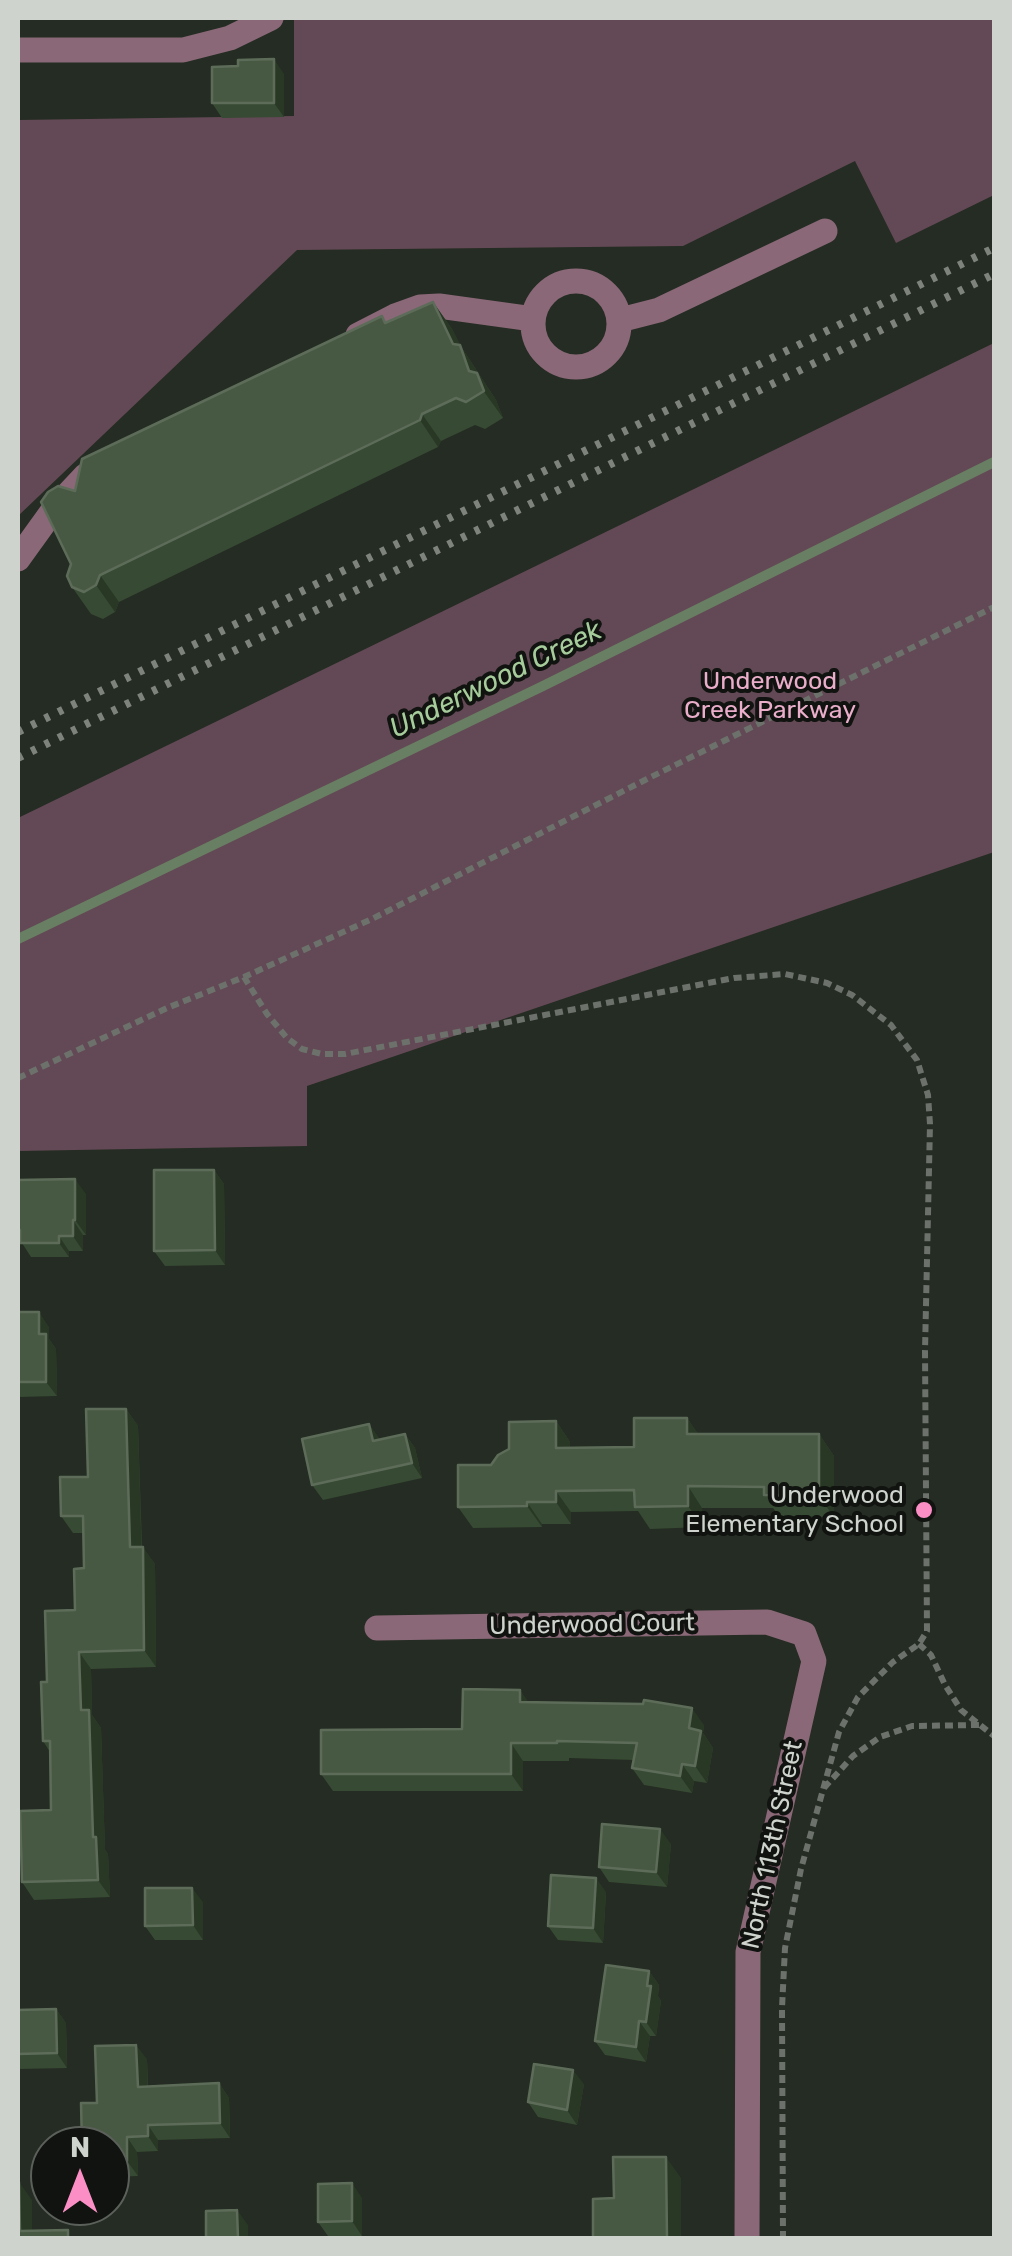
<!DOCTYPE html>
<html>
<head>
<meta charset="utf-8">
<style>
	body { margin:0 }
	#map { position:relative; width:1012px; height:2256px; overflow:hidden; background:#252c23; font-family:Rubik,sans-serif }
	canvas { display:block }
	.frame { position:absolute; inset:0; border:20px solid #ced3cd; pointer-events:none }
	.north { position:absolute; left:30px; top:2126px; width:100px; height:100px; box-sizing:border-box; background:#10130f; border:2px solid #5c605b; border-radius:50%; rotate:0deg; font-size:28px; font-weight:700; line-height:40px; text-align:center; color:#ced3cd }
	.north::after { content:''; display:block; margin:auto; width:35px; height:45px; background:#fb8fc5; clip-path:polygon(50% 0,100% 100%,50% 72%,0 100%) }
</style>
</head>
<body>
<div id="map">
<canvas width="1012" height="2256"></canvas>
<div class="frame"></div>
<div class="north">N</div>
</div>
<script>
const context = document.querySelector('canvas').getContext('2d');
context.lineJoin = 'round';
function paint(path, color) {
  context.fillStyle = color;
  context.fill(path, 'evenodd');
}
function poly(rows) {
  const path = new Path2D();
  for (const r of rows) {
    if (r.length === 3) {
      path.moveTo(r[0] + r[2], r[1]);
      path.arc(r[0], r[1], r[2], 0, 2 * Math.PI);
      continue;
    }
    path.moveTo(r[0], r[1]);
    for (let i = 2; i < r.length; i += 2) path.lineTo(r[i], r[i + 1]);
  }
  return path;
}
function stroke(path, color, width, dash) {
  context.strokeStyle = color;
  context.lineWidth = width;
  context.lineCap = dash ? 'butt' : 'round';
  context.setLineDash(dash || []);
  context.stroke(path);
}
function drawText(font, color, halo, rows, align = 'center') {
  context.font = font + ' Rubik,sans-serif';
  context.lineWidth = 8;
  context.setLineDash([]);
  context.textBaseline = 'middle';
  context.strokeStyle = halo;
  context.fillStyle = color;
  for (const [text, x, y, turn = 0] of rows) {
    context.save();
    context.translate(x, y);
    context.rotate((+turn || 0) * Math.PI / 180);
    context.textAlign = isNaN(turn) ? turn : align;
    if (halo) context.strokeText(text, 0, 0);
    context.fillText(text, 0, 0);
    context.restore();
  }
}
paint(poly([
	[471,18,994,18,994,195,896,243,855,161,683,246,297,250,18,516,18,120,294,116,294,19],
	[994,343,994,852,307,1086,307,1146,18,1151,18,818]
]), '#634955');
stroke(poly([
	[18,939,543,686,994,462]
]), '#697f63', 10);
stroke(poly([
	[244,977,267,1014,287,1038,302,1049,322,1054,345,1054,734,978,785,974,827,983,852,995,891,1025,917,1060,928,1095,930,1124,925,1351,927,1631,919,1644,893,1662,858,1697,839,1732,801,1869,785,1948,782,2008,783,2238],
	[18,1078,167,1008,244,977,372,919,647,779,994,607],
	[919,1644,931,1655,945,1685,961,1710,994,1736],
	[824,1788,853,1756,880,1737,912,1726,979,1725]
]), '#6c726b', 6, [8, 5]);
stroke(poly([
	[18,50,183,50,230,38,271,18],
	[576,324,43],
	[620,320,659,310,825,231],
	[358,335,395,316,420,307,439,306,533,319],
	[18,559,54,509,85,476,100,467],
	[377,1628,767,1622,804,1634,814,1661,748,1952,747,2238]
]), '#8a6878', 25);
stroke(poly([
	[18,732,994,248],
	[18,758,994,274]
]), '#7e847c', 8, [5, 10]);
paint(poly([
	[284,74,284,117,222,118,212,103],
	[433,302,452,329,460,345,496,400,503,418,485,429,475,425,441,441,438,447,119,602,115,612,103,619,91,614,72,587,71,564,75,491,386,322],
	[214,1170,224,1184,225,1265,165,1266,154,1251],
	[18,1180,86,1194,86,1235,83,1235,83,1251,69,1251,69,1257,31,1257,18,1237],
	[18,1312,49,1327,49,1339,56,1349,57,1396,18,1397],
	[126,1409,138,1426,142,1547,155,1564,156,1667,91,1669,92,1715,101,1728,105,1850,108,1854,110,1897,34,1900,22,1882,51,1810,50,1752,43,1741,47,1682,75,1610,84,1568,83,1533,73,1533,61,1516,88,1477],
	[687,1418,698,1434,819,1434,834,1456,834,1517,779,1516,773,1508,702,1508,703,1527,650,1529,638,1511,571,1512,571,1524,542,1524,542,1527,473,1528,458,1507,556,1421,570,1442,570,1448,634,1447],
	[405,1434,415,1448,422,1478,323,1500,312,1485,380,1439],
	[529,1702,704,1725,703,1733,713,1748,707,1783,694,1781,692,1793,644,1785,632,1768,634,1760,569,1758,569,1761,523,1761,523,1791,333,1791,321,1774,462,1729],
	[671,1844,667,1887,609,1882,599,1867],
	[606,1892,603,1943,558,1940,548,1926],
	[203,1902,203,1940,155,1940,145,1926],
	[649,1971,659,1985,658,1996,661,2001,656,2036,650,2036,646,2062,605,2055,595,2041],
	[56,2009,66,2023,67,2068,18,2069,18,2010],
	[147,2059,148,2086,219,2083,229,2098,230,2138,158,2140,158,2151,137,2152,138,2176,110,2177,110,2146,97,2103],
	[584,2084,577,2125,538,2117,528,2102],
	[362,2198,362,2236,328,2236,318,2222]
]), '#374a33');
paint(poly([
	[274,59,284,74,284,117,274,103],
	[433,302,452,329,461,347,460,345,496,400,503,418,469,371,453,344],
	[422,414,441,441,438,447,420,420],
	[100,575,119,602,115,612,96,585],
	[214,1170,224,1184,225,1265,215,1250],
	[75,1179,86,1194,86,1235,75,1220],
	[73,1220,83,1235,83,1251,73,1236],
	[59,1236,69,1251,69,1257,59,1243],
	[39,1312,49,1327,49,1339,56,1349,57,1396,46,1382,39,1334],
	[126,1409,138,1426,142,1564,130,1547],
	[687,1418,702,1439,687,1434],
	[556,1421,570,1442,571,1470,556,1448],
	[369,1424,380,1439,373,1441],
	[405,1434,415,1448,422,1478,412,1463],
	[819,1434,834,1456,834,1517,819,1496],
	[688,1486,702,1508,703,1527,688,1506],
	[556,1491,571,1512,571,1524,556,1502],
	[527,1502,542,1524,542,1527,527,1506],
	[143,1547,155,1564,156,1667,144,1650],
	[79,1652,91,1669,92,1715,101,1728,105,1850,108,1854,110,1897,98,1880,81,1710],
	[520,1690,532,1707,520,1702],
	[692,1708,704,1725,703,1733,713,1748,707,1783,695,1766,689,1728],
	[511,1743,523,1761,523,1791,511,1774],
	[682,1764,694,1781,692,1793,680,1776],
	[660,1829,671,1844,667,1887,656,1872],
	[596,1878,606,1892,603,1943,593,1928],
	[192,1888,203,1902,203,1940,193,1925],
	[649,1971,659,1985,658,1996,661,2001,656,2036,646,2022],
	[56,2009,66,2023,67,2068,57,2053],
	[639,2021,650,2036,646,2062,636,2047],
	[136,2045,147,2059,148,2101,138,2087],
	[573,2070,584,2084,577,2125,567,2110],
	[219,2083,229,2098,230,2138,220,2123],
	[148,2125,158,2140,158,2151,148,2136],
	[127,2137,137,2152,138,2176,127,2161],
	[666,2157,681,2178,681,2238,667,2238],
	[19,2182,32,2200,32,2238,20,2231],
	[352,2183,362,2198,362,2236,352,2221],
	[237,2210,248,2225,248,2238,238,2238]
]), '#293825');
const building = poly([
	[274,59,274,103,212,103,212,67,238,66,238,60,274,59],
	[433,302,453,344,460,345,469,371,477,373,484,391,466,402,456,398,422,414,420,420,100,575,96,585,84,592,72,587,67,576,71,564,41,502,48,492,58,486,75,491,82,459,382,316,385,323,433,302],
	[154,1170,214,1170,215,1250,154,1251,154,1170],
	[75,1179,75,1220,73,1220,73,1236,59,1236,59,1243,20,1243,20,1230,18,1230,18,1180,75,1179],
	[18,1312,39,1312,39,1334,46,1334,46,1382,18,1382,18,1312],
	[86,1409,126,1409,130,1547,143,1547,144,1650,79,1652,81,1710,89,1710,93,1837,96,1837,98,1880,22,1882,20,1811,51,1810,50,1741,43,1741,41,1682,47,1682,45,1611,75,1610,74,1569,84,1568,83,1516,61,1516,60,1477,88,1477,86,1409],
	[634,1418,687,1418,687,1434,819,1434,819,1496,764,1495,764,1487,688,1486,688,1506,635,1507,634,1490,556,1491,556,1502,527,1502,527,1506,458,1507,458,1465,491,1465,498,1455,509,1449,509,1422,556,1421,556,1448,634,1447,634,1418],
	[369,1424,373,1441,405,1434,412,1463,312,1485,302,1439,369,1424],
	[463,1689,520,1690,520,1702,643,1704,644,1700,692,1708,689,1728,701,1731,695,1766,682,1764,680,1776,632,1768,637,1743,557,1741,557,1743,511,1743,511,1774,321,1774,321,1730,462,1729,463,1689],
	[602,1824,660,1829,656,1872,599,1867,602,1824],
	[551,1875,596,1878,593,1928,548,1926,551,1875],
	[145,1888,192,1888,193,1925,145,1926,145,1888],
	[606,1965,649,1971,647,1986,651,1986,646,2022,639,2021,636,2047,595,2041,606,1965],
	[56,2009,57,2053,18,2054,18,2010,56,2009],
	[136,2045,138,2087,219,2083,220,2123,148,2125,148,2136,127,2137,127,2161,110,2162,110,2146,82,2146,81,2103,97,2103,95,2046,136,2045],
	[534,2064,573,2070,567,2110,528,2102,534,2064],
	[613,2157,666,2157,667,2238,593,2238,593,2199,614,2198,613,2157],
	[18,2182,19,2182,20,2231,68,2230,68,2238,18,2238,18,2182],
	[352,2183,352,2221,318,2222,318,2184,352,2183],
	[237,2210,238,2238,206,2238,206,2211,237,2210]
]);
paint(building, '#485943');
stroke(building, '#5d6c59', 2.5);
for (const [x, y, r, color] of [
	[924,1510,10,"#fb8fc5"]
]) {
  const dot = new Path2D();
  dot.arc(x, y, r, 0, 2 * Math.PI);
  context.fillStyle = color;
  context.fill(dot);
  stroke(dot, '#10130f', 4);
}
drawText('25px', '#ebaeca', '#10130f', [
	["Underwood",770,682],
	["Creek Parkway",770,711]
]);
drawText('25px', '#ced3cd', '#10130f', [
	["Underwood",904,1496],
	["Elementary School",904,1525]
], 'right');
drawText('25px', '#ced3cd', '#10130f', [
	["Underwood Court",592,1625,-1],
	["North 113th Street",773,1845,-78]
]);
drawText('italic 28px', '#a6cc9b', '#10130f', [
	["Underwood Creek",496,680,-26]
]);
</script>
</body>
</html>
